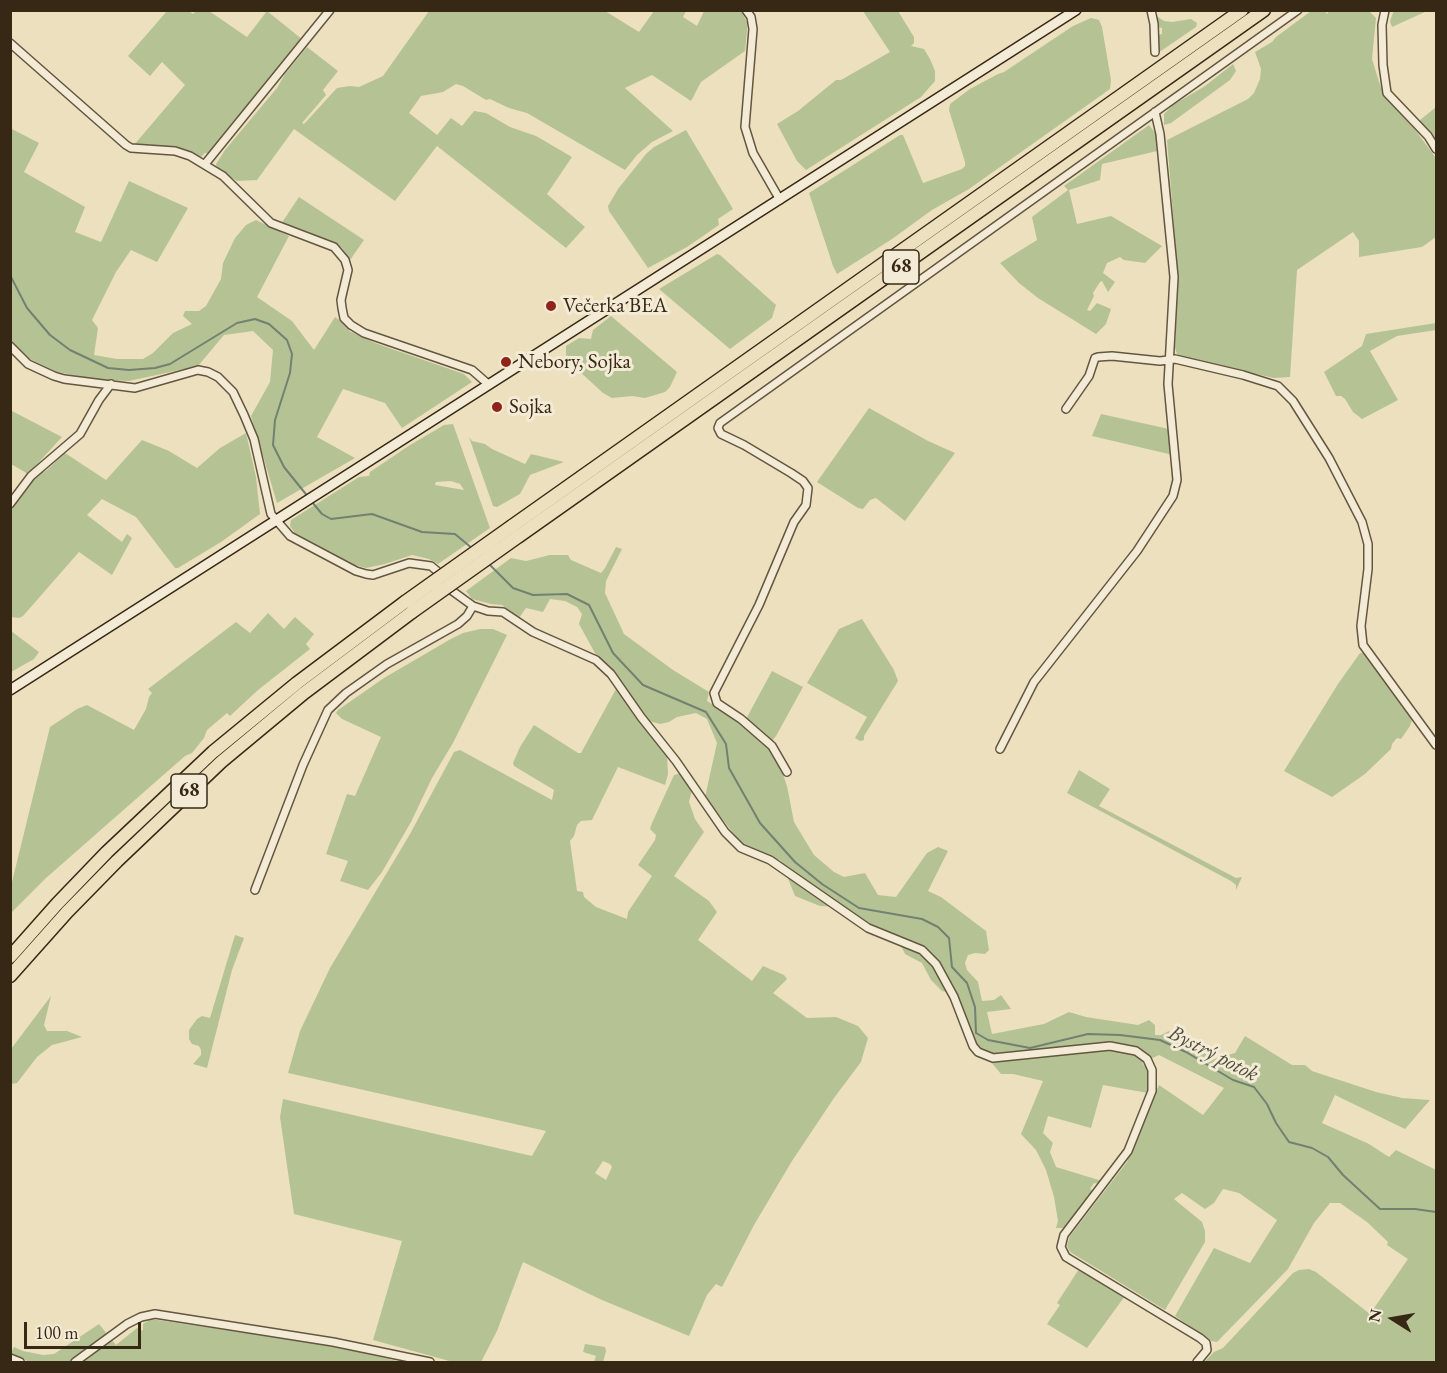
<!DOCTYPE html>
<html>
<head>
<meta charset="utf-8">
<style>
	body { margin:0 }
	#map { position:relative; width:1447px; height:1373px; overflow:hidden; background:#ece0be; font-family:"EB Garamond",serif }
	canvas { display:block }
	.frame { position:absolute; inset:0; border:12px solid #372816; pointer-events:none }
	.north { position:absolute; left:1363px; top:1289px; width:60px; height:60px; -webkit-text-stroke:4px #f3ebd5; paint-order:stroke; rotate:281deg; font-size:16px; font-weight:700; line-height:24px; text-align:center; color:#372816 }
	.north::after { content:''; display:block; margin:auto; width:21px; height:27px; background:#372816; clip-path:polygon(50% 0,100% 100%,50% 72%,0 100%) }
	.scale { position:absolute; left:24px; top:1322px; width:117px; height:27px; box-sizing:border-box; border:3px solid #372816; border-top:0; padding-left:8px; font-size:18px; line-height:21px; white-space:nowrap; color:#372816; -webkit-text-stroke:4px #f3ebd5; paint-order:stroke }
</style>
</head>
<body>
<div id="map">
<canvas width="1447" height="1373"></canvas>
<div class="frame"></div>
<div class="north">N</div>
<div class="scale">100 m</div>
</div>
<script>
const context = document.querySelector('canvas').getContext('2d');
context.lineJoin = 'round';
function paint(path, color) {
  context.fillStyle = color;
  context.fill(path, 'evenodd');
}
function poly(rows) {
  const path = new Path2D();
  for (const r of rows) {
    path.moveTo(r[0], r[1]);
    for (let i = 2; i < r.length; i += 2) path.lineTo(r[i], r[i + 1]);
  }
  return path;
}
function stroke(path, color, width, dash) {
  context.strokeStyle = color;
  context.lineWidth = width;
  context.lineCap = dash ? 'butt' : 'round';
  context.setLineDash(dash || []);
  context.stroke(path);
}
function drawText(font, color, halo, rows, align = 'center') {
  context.font = font + ' "EB Garamond",serif';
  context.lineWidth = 6;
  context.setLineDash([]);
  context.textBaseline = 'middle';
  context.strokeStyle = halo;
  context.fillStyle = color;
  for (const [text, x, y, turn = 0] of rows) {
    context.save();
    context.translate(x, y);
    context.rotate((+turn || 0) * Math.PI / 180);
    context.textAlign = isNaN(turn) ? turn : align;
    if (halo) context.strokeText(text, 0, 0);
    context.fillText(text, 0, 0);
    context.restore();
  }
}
paint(poly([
	[1394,10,1427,10,1427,11,1392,27,1390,21],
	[167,11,189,11,193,14,196,11,209,11,247,37,267,11,303,40,276,73,263,86,262,89,210,153,205,153,201,157,171,147,134,145,185,85,162,62,150,76,128,56],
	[429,11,605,11,639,32,654,11,686,11,683,17,697,26,704,11,741,11,747,22,747,30,745,51,701,82,691,101,652,75,625,88,673,131,652,142,637,155,625,170,527,113,509,108,490,99,486,100,463,86,456,84,443,92,421,96,409,113,437,135,451,118,462,126,474,111,486,113,510,127,536,136,572,157,547,194,585,227,566,248,437,146,395,201,294,129,257,180,237,181,217,169,216,164,225,150,277,88,285,74,307,47,338,71,323,90,326,95,302,123,304,124,337,88,350,86,359,87,383,76],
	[863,11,898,11,914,37,914,43,911,46,924,49,930,59,935,71,935,81,921,97,806,170,797,161,777,124,798,111,836,80,841,80,890,52],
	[1311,11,1325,11,1327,14,1329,11,1369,11,1376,18,1372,59,1380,85,1387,99,1416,131,1436,158,1436,237,1422,247,1359,257,1359,241,1353,232,1297,270,1290,377,1274,378,1183,357,1177,354,1175,348,1178,276,1167,140,1248,99,1254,93,1260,79,1261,69,1255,52,1272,42,1276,37],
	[1155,15,1164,21,1172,22,1191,19,1197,23,1196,27,1158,53,1157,35,1162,34,1162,28,1157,27],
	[1091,18,1099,20,1102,27,1111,80,1110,89,969,189,932,210,892,239,837,274,833,266,809,193,900,135,903,135,923,183,962,169,965,166,965,162,949,110,950,104,970,89,998,74,1004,72,1073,26],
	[1233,64,1236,71,1230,80,1171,123,1164,125,1164,114,1173,105,1205,86],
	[1436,107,1436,141,1419,121],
	[1149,125,1156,134,1157,151,1102,164,1100,180,1069,190,1077,224,1111,216,1162,246,1145,263,1124,260,1120,257,1107,263,1103,273,1115,282,1108,292,1102,281,1100,282,1093,293,1094,296,1087,310,1090,311,1097,303,1111,309,1106,324,1096,334,1038,298,1019,283,1000,263,1037,240,1032,217,1068,190,1064,186],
	[10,128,39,143,24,172,85,207,75,232,101,242,129,181,188,208,157,262,131,250,116,272,92,320,98,328,94,355,117,359,143,359,153,353,173,333,192,324,183,316,185,311,199,311,206,306,221,279,223,263,235,238,246,225,256,220,289,236,257,297,292,321,314,350,335,317,351,328,349,331,375,343,464,374,472,382,402,428,385,403,343,389,317,437,355,458,277,503,251,416,270,382,273,350,253,331,224,335,198,366,129,381,97,380,57,372,30,359,11,341],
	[686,130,733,209,718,219,719,225,687,247,648,268,609,211,608,206,618,189,646,154,654,147],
	[299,197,364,240,350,260,342,248,329,240,281,224],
	[717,254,720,255,776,305,772,318,730,349,659,289],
	[611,316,677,372,670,387,665,392,645,398,632,396,612,398,603,393,566,359,566,346,579,338,591,339,593,330],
	[1436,323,1436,330,1397,336,1370,351,1398,400,1362,419,1353,412,1345,399,1341,396,1336,396,1324,372,1362,346,1366,334],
	[869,408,928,441,955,453,905,521,876,498,870,500,863,509,858,508,817,482],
	[10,410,62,437,28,474,11,464],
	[1101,414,1169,429,1173,455,1092,436],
	[453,424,490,528,438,564,429,559,412,555,385,564,366,568,355,565,295,533,290,526,291,520,359,477,369,476,370,472,410,445,444,425],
	[451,481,460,484,464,490,435,485,436,482],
	[246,433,256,477,260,514,221,542,178,568,175,568,136,517,102,499,87,515,122,542,127,534,132,538,112,575,79,552,23,616,19,618,11,617,11,510,37,475,47,470,65,453,106,480,142,440,169,451,197,468,220,448],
	[469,437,472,441,485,444,492,449,525,464,531,454,564,462,530,475,520,494,497,507,493,506],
	[616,547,622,549,606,581,605,593,624,634,673,670,709,692,707,701,736,719,768,748,778,760,787,786,794,822,814,855,834,872,844,877,865,873,878,895,896,897,927,853,938,847,948,851,928,891,941,897,986,931,989,950,985,954,975,953,968,955,965,963,967,970,978,982,982,1001,994,1000,1001,995,1011,1009,987,1012,992,1034,1044,1024,1069,1012,1086,1017,1138,1025,1149,1020,1155,1025,1155,1035,1161,1035,1169,1031,1214,1059,1235,1053,1245,1036,1292,1065,1305,1065,1312,1071,1376,1092,1402,1098,1430,1100,1405,1129,1335,1095,1322,1123,1369,1144,1389,1157,1396,1150,1436,1170,1436,1362,1204,1362,1214,1352,1223,1348,1293,1273,1299,1270,1309,1269,1316,1272,1370,1314,1408,1259,1387,1245,1388,1242,1367,1222,1340,1203,1330,1203,1314,1223,1288,1269,1217,1342,1211,1341,1175,1316,1214,1248,1250,1263,1277,1220,1239,1193,1223,1189,1214,1203,1205,1209,1182,1193,1174,1199,1202,1222,1205,1231,1205,1242,1165,1310,1070,1252,1067,1246,1070,1236,1127,1162,1140,1125,1159,1085,1203,1115,1224,1088,1159,1055,1142,1063,1149,1070,1151,1083,1148,1093,1103,1085,1091,1128,1048,1116,1043,1133,1053,1143,1050,1152,1056,1167,1102,1181,1100,1184,1094,1183,1090,1189,1094,1191,1066,1228,1056,1228,1058,1221,1054,1197,1046,1170,1036,1150,1021,1134,1043,1081,1013,1074,1001,1074,974,1042,956,994,942,991,931,980,922,963,905,954,896,936,869,926,842,907,820,906,795,896,781,861,741,843,705,797,717,743,707,719,696,713,677,717,669,722,660,724,649,721,612,672,596,655,579,624,582,614,577,607,565,601,550,599,543,612,526,608,519,618,502,605,491,604,472,599,466,591,511,558,526,561,550,555,568,555,571,560,601,573,605,568],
	[268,613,284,629,295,617,314,634,306,644,310,649,258,690,230,716,227,713,207,730,204,738,192,753,185,756,46,878,11,913,11,886,50,727,77,709,87,705,134,730,146,709,149,697,152,693,148,689,236,622,250,633],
	[862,619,894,670,898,681,864,736,864,740,860,741,855,738,867,717,807,683,839,629],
	[480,629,493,629,507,635,453,743,432,778,411,822,382,872,368,890,340,881,348,861,326,854,347,794,355,796,381,737,342,719,336,713,338,710,384,678,449,640,463,633],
	[11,631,39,652,34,659,11,672],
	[1360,653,1364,653,1409,714,1412,720,1410,726,1401,739,1397,738,1392,744,1391,749,1365,774,1332,797,1284,771,1338,684],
	[772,671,803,687,776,736,772,741,746,719],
	[616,689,667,755,668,774,665,785,618,767,592,820,581,821,577,825,574,836,570,841,577,891,583,892,584,897,596,907,627,919,628,912,652,876,638,865,655,840,656,835,650,829,652,823,674,775,682,773,692,790,689,802,695,819,704,832,674,876,709,901,717,912,698,940,752,981,763,966,784,975,787,979,773,993,807,1018,836,1017,858,1026,868,1038,861,1062,834,1098,792,1161,754,1225,722,1287,716,1284,707,1295,689,1336,602,1300,523,1262,497,1331,481,1362,453,1362,373,1340,402,1241,294,1214,280,1117,283,1099,532,1156,546,1131,288,1073,300,1031,330,968,410,834,454,752,460,750,552,800,554,790,514,766,513,763,520,747,534,725,578,753,581,753],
	[603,1161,610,1164,612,1167,606,1180,595,1173],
	[1079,770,1110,789,1099,806,1236,878,1242,877,1236,890,1236,885,1231,881,1067,793],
	[235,935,244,938,232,970,207,1068,193,1064,201,1055,201,1050,199,1046,192,1044,189,1039,189,1030,197,1019,202,1016,210,1018],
	[51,996,44,1025,47,1031,67,1031,82,1037,52,1045,37,1057,17,1083,11,1084,11,1049],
	[1079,1269,1125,1296,1087,1348,1047,1324,1060,1305,1057,1303],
	[151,1319,336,1346,401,1362,29,1362,11,1353,14,1347,23,1351,43,1355,54,1354,99,1324,116,1345,137,1328,140,1331,143,1330,143,1324],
	[585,1344,605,1347,606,1351,603,1362,594,1362,596,1356,583,1352]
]), '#b5c394');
stroke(poly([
	[10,275,27,308,50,335,70,350,108,368,129,370,155,368,170,364,237,323,255,319,269,324,287,340,292,354,290,373,275,420,273,445,284,467,309,498],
	[312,502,322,514,331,519,372,514,422,532,455,534,473,549],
	[488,563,513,588,533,595,567,594,589,605,613,653,643,685,706,712,726,744,729,768,760,823,795,862,822,884,859,908,922,919,938,927,949,938,952,967,967,983,975,1007,976,1033,988,1040,1030,1048,1088,1034,1120,1035,1160,1040,1186,1052,1233,1080,1254,1087,1267,1104,1276,1123,1289,1142,1312,1148,1328,1157,1343,1175,1380,1209,1415,1209,1436,1212]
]), '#728172', 2);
const street = poly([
	[746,10,751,17,753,29,745,127,753,153,780,200],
	[1151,10,1154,24,1155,52],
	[1385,10,1382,25,1383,65,1387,93,1428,136,1436,149],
	[10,43,126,145,131,148,175,151,190,156,223,176,271,223,334,247,345,260,348,270,341,300,342,308,344,318,351,325,364,333,472,370,488,384],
	[205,164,330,10],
	[10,346,28,364,54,376,64,379,135,388,198,370,208,372,218,377,233,392,244,415,254,439,271,514,290,536,356,571,366,574,373,575,409,563,431,566,437,571,451,590,473,606,488,611,503,612,533,632,596,660,611,674,641,717,676,761,725,832,741,848,770,860,868,928,922,950,936,964,954,997,973,1046,978,1052,993,1058,1110,1046,1136,1051,1147,1059,1152,1070,1152,1091,1128,1151,1064,1235,1061,1247,1066,1257,1200,1338,1206,1343,1207,1350,1197,1362],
	[1066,409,1089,376,1095,358,1098,357,1112,356,1160,361,1175,359,1243,375,1278,386,1293,401,1329,458,1362,522,1368,544,1368,569,1361,626,1363,645,1436,745],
	[10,504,31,476,80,434,99,400,111,384],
	[1000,749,1034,682,1137,551,1173,496,1177,480,1168,384,1174,277,1160,134,1155,112],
	[787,772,772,746,741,719,717,703,714,693,759,605,794,522,806,505,808,488,803,481,791,473,744,445,721,434,718,428,720,423,1298,10],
	[255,890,303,765,328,710,346,693,387,664,458,624,467,616,473,606],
	[10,1358,20,1362],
	[75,1362,127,1324,141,1317,155,1314,333,1342,430,1362]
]);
const secondary = poly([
	[10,690,1076,10]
]);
const highway = poly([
	[512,526,1242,10],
	[519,536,1264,10],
	[10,957,57,904,107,852,213,752,297,683,405,602],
	[10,976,67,912,117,861,221,762,304,693,412,612]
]);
stroke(street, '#645640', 10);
stroke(secondary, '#372816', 12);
stroke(highway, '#372816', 15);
stroke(street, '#f3ebd5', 7);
stroke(secondary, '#f3ebd5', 9);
stroke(highway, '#ece0be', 12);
const highwayBridge = poly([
	[405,602,512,526],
	[412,612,519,536]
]);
stroke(highwayBridge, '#372816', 15, []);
stroke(highwayBridge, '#ece0be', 12);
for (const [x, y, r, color] of [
	[551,306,6,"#8f2418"],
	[506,362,6,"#8f2418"],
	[497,407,6,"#8f2418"]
]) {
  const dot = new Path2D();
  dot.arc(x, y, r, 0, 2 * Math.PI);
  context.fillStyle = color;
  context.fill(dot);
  stroke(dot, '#f3ebd5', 2);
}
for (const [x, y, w] of [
	[901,267,36],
	[189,791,36]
]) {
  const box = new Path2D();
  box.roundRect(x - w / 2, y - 17, w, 34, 4.5);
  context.fillStyle = '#f3ebd5';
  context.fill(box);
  stroke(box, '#372816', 1.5);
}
drawText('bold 20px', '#372816', null, [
	["68",901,267],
	["68",189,791]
]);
drawText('21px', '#372816', '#f3ebd5', [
	["Večerka BEA",563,306],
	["Nebory, Sojka",518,362],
	["Sojka",509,407]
], 'left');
drawText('italic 22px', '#504d3c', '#f3ebd5', [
	["Bystrý potok",1213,1054,27]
]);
</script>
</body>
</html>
